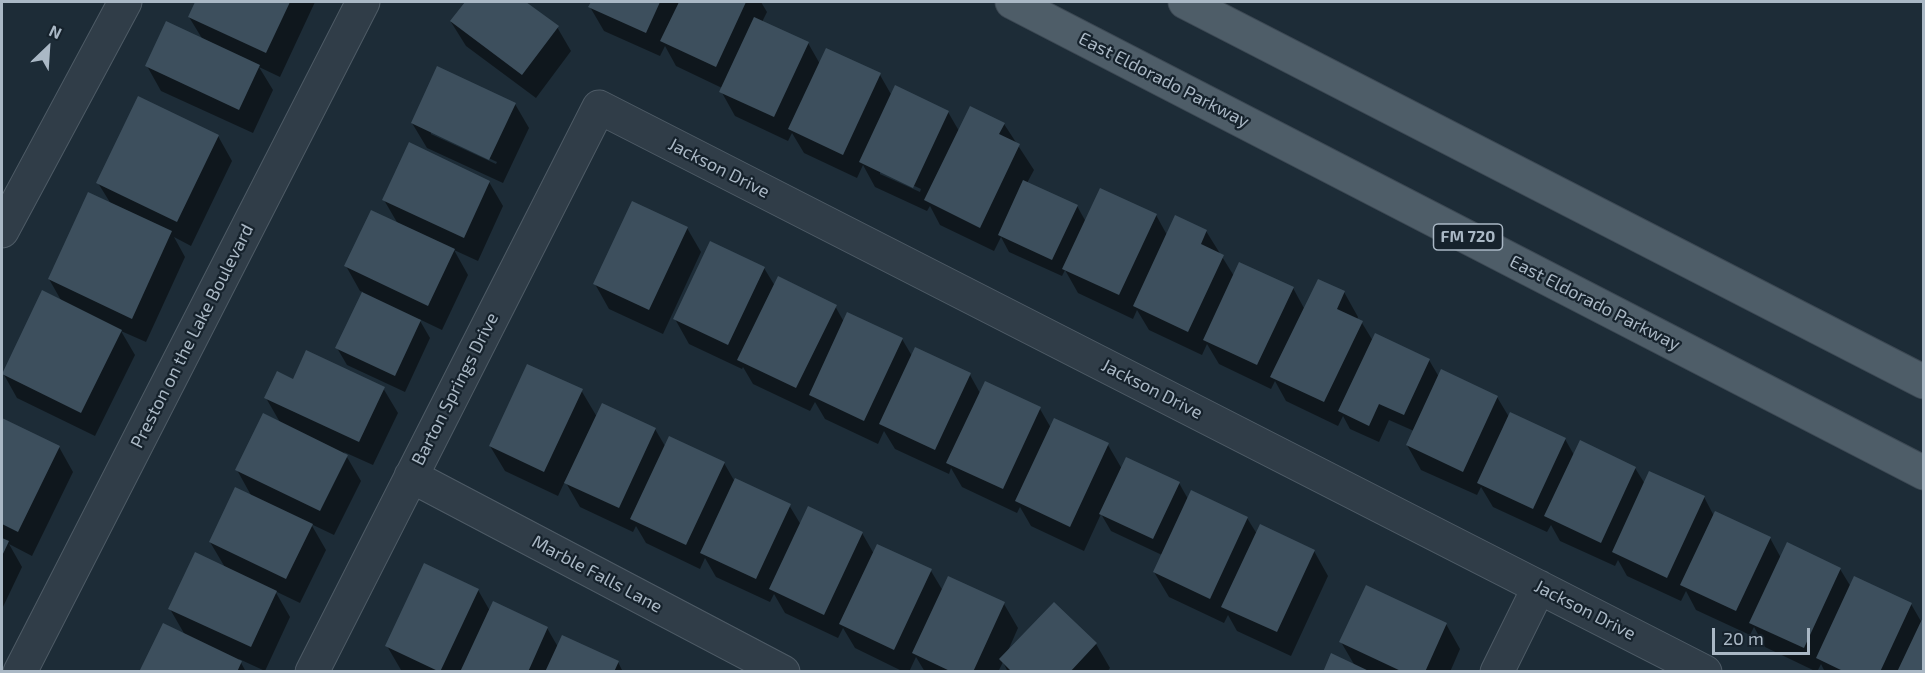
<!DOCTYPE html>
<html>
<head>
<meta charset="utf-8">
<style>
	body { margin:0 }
	#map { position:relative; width:1925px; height:673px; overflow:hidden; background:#1d2c37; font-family:"Exo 2",sans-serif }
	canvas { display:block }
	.frame { position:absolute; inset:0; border:3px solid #aab8c5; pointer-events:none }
	.north { position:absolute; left:18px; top:18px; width:60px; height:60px; -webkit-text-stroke:4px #16222c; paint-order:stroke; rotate:25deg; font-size:16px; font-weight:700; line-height:24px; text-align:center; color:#aab8c5 }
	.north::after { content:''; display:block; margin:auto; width:21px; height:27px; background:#aab8c5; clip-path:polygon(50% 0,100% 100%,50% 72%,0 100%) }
	.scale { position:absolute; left:1712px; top:628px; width:98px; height:27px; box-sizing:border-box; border:3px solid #aab8c5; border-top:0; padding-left:8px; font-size:18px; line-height:21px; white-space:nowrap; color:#aab8c5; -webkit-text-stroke:4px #16222c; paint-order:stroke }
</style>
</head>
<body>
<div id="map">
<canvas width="1925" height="673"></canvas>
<div class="frame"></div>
<div class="north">N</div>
<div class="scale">20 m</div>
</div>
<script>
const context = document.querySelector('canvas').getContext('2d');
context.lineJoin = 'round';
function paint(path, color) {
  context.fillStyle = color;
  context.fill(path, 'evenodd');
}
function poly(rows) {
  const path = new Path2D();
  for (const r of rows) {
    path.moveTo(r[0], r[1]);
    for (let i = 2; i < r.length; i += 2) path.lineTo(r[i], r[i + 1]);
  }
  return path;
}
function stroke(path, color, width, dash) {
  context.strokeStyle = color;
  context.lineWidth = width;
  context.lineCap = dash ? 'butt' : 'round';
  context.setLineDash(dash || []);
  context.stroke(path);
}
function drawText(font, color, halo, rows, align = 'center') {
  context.font = font + ' "Exo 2",sans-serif';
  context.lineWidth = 4.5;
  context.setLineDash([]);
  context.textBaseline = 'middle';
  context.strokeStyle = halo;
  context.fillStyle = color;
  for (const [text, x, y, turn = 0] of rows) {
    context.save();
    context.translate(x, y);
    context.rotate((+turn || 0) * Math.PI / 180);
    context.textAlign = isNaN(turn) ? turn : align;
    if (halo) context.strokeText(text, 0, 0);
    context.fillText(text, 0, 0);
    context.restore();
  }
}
paint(poly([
	[196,2,315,2,280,77,259,67,273,90,253,133,161,91,147,66,203,40,189,17],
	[467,2,523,2,557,27,571,51,536,98,466,46,451,22],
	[592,2,761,2,767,12,762,22,808,43,820,64,880,75,892,96,948,112,959,131,1004,124,1034,170,1027,183,1077,206,1086,222,1156,215,1167,235,1206,231,1234,276,1293,288,1305,310,1344,292,1358,317,1357,320,1362,323,1373,341,1429,360,1439,377,1497,397,1509,417,1565,439,1574,455,1635,468,1645,484,1704,497,1714,516,1770,538,1781,558,1840,569,1851,587,1911,604,1922,623,1924,672,1825,672,1821,664,1817,672,1765,647,1754,627,1750,635,1696,610,1686,591,1681,601,1627,576,1618,560,1615,566,1560,541,1551,525,1547,532,1493,507,1481,487,1477,495,1421,470,1407,445,1414,431,1389,420,1379,442,1350,429,1343,416,1338,426,1286,401,1275,381,1271,389,1219,364,1207,344,1202,355,1149,330,1137,310,1133,319,1078,293,1065,270,1062,276,1009,252,1001,237,994,251,940,225,930,206,927,211,875,187,863,165,857,178,804,153,792,133,788,141,735,116,721,91,722,88,676,66,665,46,660,56,604,31,590,7],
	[880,170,921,189,920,192,880,174],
	[515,104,529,128,503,183,427,148,412,123],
	[431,131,497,162,496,164,431,134],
	[218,136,232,161,191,246,174,237,185,257,146,342,121,331,135,355,95,436,17,398,3,373,62,302,49,279,111,204,98,183],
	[489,182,503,206,478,261,454,250,468,275,442,330,419,319,430,338,405,392,347,365,337,348,363,292,360,291,346,266,398,224,384,200],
	[687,228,701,252,663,334,609,309,595,284],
	[764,268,775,286,835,306,844,322,902,339,912,356,970,375,980,393,1040,409,1051,428,1108,445,1122,469,1179,483,1188,499,1247,518,1257,534,1314,551,1328,576,1291,656,1237,631,1228,615,1224,623,1169,597,1154,572,1162,555,1111,531,1101,514,1084,551,1031,526,1020,507,1017,513,962,487,951,468,949,474,895,449,884,431,878,444,825,419,815,402,810,411,753,384,743,367,742,369,689,344,675,319],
	[294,381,383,388,398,413,373,465,344,452,361,481,334,535,311,524,326,550,300,603,275,591,290,617,265,671,239,659,246,672,141,672,185,635,170,609,226,569,210,542,252,497,237,470,281,424,266,398],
	[581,390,597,417,655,429,665,446,724,463,735,482,789,505,801,525,862,533,874,554,931,571,943,591,1004,604,1018,628,1007,653,1096,644,1110,668,1107,672,1008,672,1003,662,998,672,925,672,916,657,909,672,904,672,855,648,843,628,838,638,785,613,774,594,770,602,716,577,705,558,700,569,646,543,636,526,633,532,580,507,565,481,558,496,505,471,490,446],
	[2,419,59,447,73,472,32,556,9,544,22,567,2,609],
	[478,590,490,611,547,628,558,647,618,662,623,672,401,670,387,646],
	[1446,624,1460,649,1450,672,1324,672,1355,666,1341,642]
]), '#0007');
paint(poly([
	[195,2,290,2,266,53,188,17],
	[465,2,526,2,559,26,522,75,450,21],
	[591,2,660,2,646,33,588,7],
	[679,2,746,2,716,67,660,41],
	[754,17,809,42,774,117,719,92],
	[166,21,260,65,239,110,145,66],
	[826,48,881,73,843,155,788,129],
	[437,66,516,103,489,160,411,123],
	[895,85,949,111,913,188,859,162],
	[138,96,219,135,177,222,96,183],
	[970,106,1005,123,999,134,1020,144,980,228,924,200],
	[409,142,490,181,464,238,382,200],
	[1023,180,1078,205,1052,260,998,235],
	[1100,188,1157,214,1119,295,1062,269],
	[88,192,172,231,132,319,48,279],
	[632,201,688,227,649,310,593,284],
	[371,210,455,249,428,306,344,266],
	[1175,215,1207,230,1201,244,1224,255,1188,332,1133,306],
	[710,241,765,267,728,345,673,319],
	[1239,262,1294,287,1257,365,1203,340],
	[778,276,837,305,796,388,737,360],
	[1318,279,1345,291,1337,309,1363,321,1324,402,1270,377],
	[42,290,122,330,81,413,2,374],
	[362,292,421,320,395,376,335,348],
	[847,312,903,338,864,421,809,395],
	[1375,333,1430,359,1404,415,1379,404,1369,426,1338,411],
	[915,347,971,373,935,450,879,424],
	[306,350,385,387,359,442,264,398,277,371,293,379],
	[527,364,583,389,544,472,489,446],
	[1441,369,1498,396,1463,472,1406,445],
	[985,381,1041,407,1003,489,946,463],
	[602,403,656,428,619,508,564,483],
	[1510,412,1566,438,1533,509,1477,483],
	[263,413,348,455,320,511,235,470],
	[2,418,60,446,18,532,2,524],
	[1054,418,1109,443,1070,527,1015,501],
	[669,436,725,462,686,545,630,519],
	[1580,440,1636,467,1601,543,1544,516],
	[1126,457,1180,482,1153,539,1099,514],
	[1649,471,1705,496,1667,578,1612,552],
	[735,478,791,504,756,579,700,553],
	[235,487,313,524,286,579,209,542],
	[1191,490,1248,517,1210,599,1153,572],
	[808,506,863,532,824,615,769,589],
	[1715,511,1771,537,1736,611,1680,585],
	[1260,524,1315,550,1277,632,1221,607],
	[2,538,9,541,2,556],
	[1787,542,1841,568,1804,648,1749,623],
	[877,544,932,569,894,650,839,624],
	[195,552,277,591,251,647,168,609],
	[424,563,479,589,440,672,385,646],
	[948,576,1005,602,973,672,952,672,912,653],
	[1854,576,1912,603,1880,672,1845,672,1816,658],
	[1366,585,1447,623,1425,672,1403,672,1339,642],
	[493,601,548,627,528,672,460,672],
	[1054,602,1097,643,1070,672,1012,672,999,659],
	[1924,615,1924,672,1897,672],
	[163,623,242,661,237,672,139,672],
	[562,635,619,661,614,672,545,672],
	[1331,653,1371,672,1323,672]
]), '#3d4f5d');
const minor = poly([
	[2,231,125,2],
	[411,476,783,672],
	[20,672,363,2],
	[312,672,599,107,1705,672],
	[1497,672,1539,587]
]);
const major = poly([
	[1012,2,1924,473],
	[1185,2,1924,382]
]);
stroke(minor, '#4e5b66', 35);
stroke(major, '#3d4954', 35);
stroke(minor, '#303d48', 33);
stroke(major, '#4e5d68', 33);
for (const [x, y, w] of [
	[1468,237,69]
]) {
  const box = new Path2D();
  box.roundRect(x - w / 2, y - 13, w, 26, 4.5);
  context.fillStyle = '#16222c';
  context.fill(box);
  stroke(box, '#aab8c5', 1.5);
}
drawText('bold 16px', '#aab8c5', null, [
	["FM 720",1468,237]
]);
drawText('18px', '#aab8c5', '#16222c', [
	["East Eldorado Parkway",1164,80,27],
	["Jackson Drive",719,168,27],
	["East Eldorado Parkway",1595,303,27],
	["Preston on the Lake Boulevard",192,336,-63],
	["Barton Springs Drive",455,389,-63],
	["Jackson Drive",1152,389,27],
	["Marble Falls Lane",597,574,28],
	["Jackson Drive",1585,610,27]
]);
</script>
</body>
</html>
